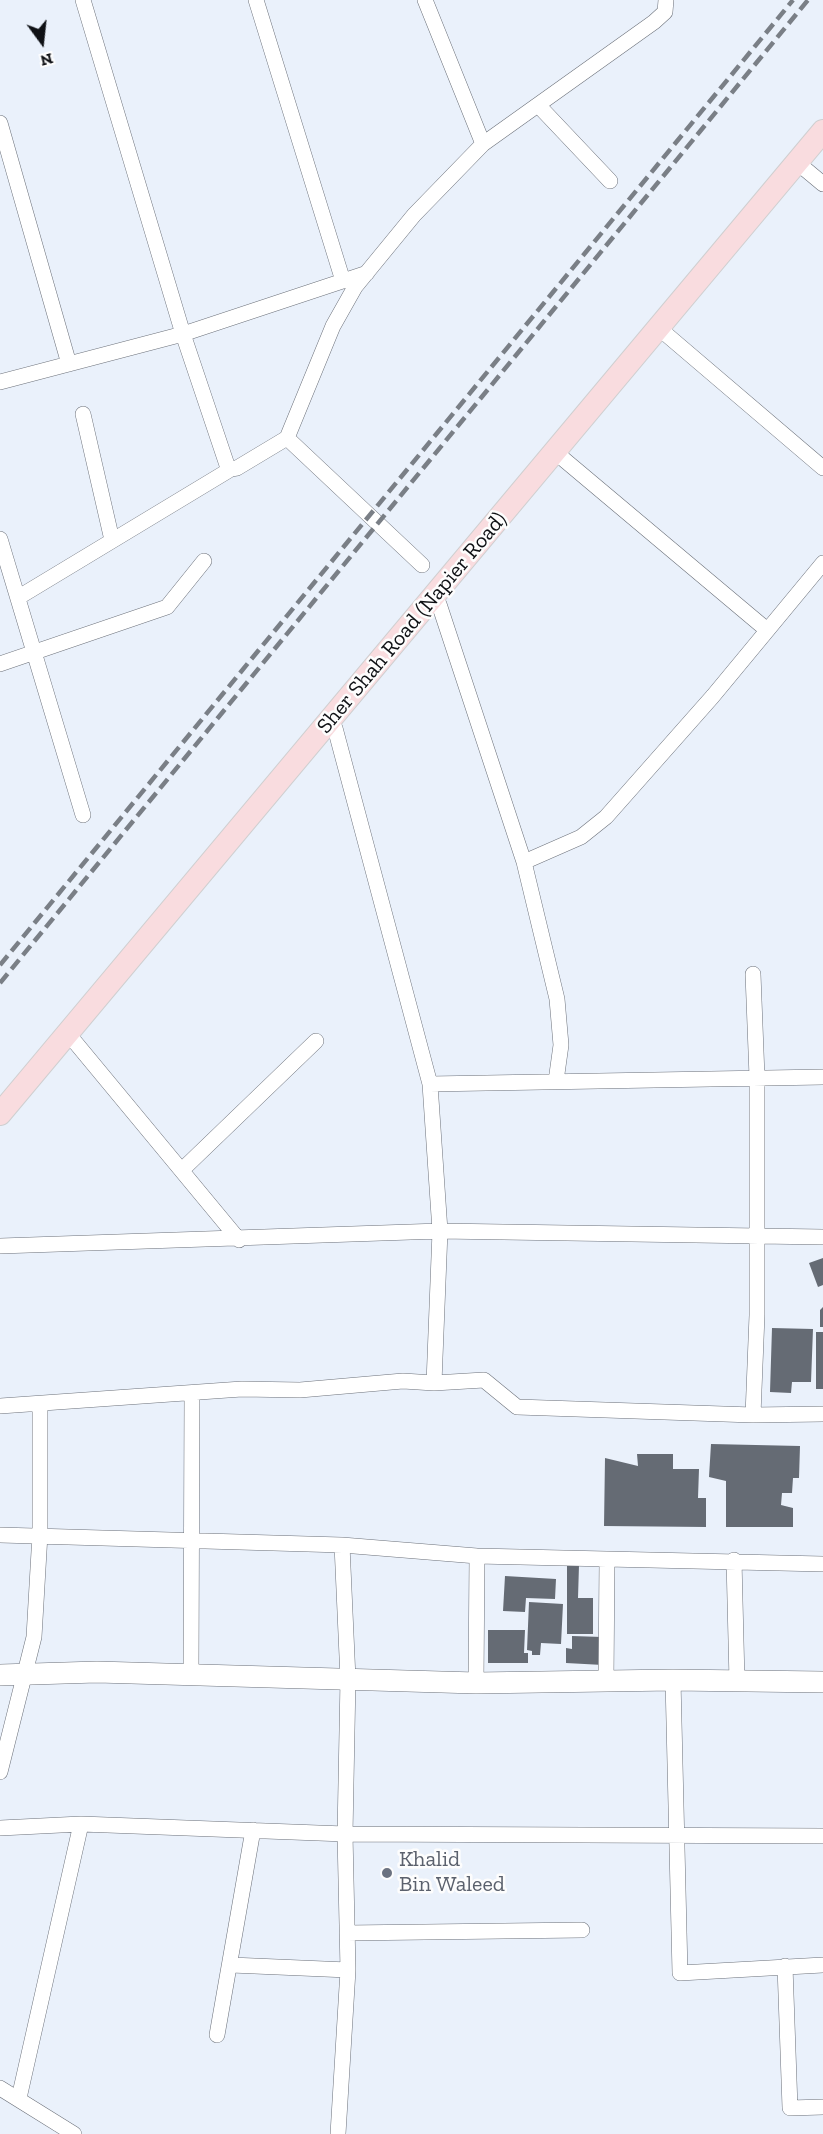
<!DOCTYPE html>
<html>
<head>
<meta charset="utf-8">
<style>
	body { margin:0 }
	#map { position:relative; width:823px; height:2134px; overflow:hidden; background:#eaf1fb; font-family:"Zilla Slab",serif }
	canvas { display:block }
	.north { position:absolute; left:12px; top:12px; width:60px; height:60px; -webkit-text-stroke:4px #fdfdfd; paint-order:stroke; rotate:165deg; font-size:16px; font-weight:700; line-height:24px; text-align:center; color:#0f1115 }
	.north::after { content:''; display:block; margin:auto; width:21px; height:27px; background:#0f1115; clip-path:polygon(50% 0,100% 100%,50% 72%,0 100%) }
</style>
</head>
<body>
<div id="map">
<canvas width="823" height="2134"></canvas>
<div class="north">N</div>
</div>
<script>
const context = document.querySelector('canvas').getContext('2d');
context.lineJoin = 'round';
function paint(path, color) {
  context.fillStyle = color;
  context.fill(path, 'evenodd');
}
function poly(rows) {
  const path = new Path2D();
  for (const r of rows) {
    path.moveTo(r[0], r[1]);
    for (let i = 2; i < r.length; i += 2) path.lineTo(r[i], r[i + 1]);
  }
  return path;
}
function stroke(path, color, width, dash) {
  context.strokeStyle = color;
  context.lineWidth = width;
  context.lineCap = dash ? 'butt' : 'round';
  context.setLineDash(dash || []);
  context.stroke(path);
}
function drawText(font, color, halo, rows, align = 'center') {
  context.font = font + ' "Zilla Slab",serif';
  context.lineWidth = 5;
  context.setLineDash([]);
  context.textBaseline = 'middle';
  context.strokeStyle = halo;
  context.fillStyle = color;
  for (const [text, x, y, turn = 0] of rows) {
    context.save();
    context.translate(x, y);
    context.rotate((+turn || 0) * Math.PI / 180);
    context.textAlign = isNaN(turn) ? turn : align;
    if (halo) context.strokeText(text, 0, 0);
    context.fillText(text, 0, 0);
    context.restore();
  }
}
paint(poly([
	[823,1258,823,1285,818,1287,809,1263],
	[823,1307,823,1327,820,1327,820,1310],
	[772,1328,813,1329,811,1382,792,1382,791,1393,770,1392],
	[816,1332,823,1332,823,1389,816,1389],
	[711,1444,800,1446,799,1478,793,1478,792,1493,782,1493,781,1505,793,1508,793,1527,726,1527,726,1481,709,1477],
	[637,1454,673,1454,673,1469,699,1469,698,1498,706,1498,706,1527,604,1526,605,1458,638,1466],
	[567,1565,579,1565,578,1598,593,1598,593,1634,567,1634],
	[505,1576,556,1579,555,1599,526,1598,525,1612,503,1611],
	[529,1602,563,1604,561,1644,541,1643,540,1655,532,1655,532,1651,527,1650],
	[488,1630,525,1630,524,1653,528,1653,528,1663,488,1663],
	[572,1636,602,1637,603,1665,566,1663,566,1648,572,1649]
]), '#656b74');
const street = poly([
	[83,0,183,334,227,465,231,469,237,468,287,438,422,565],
	[256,0,343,281],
	[425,0,483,144],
	[538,105,610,181],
	[0,123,69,364],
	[805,169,823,184],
	[667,335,823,468],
	[0,382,183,334,367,273],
	[83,414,112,540],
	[287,438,333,326,355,287,414,215,483,144,654,22,665,12,666,0],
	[561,457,767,630],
	[0,539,83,815],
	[19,597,231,469],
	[439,604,524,862,557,999,561,1045,556,1081],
	[0,664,167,607,204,561],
	[335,728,430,1084,440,1231,434,1383],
	[524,862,581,837,606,817,713,696,823,563],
	[753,974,757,1077,757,1315,753,1415],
	[75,1042,239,1240],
	[430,1084,823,1077],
	[182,1170,316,1041],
	[0,1246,440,1231,823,1237],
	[0,1406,242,1389,300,1390,403,1381,434,1383,484,1380,517,1407,753,1415,823,1414],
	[0,1535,342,1545,477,1556,823,1564],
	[734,1560,737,1681],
	[191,1675,192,1394],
	[673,1680,680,1973,823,1965],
	[606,1681,607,1560],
	[476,1683,477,1556],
	[0,1772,34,1637,40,1534,40,1405],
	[0,1828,81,1824,345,1834,823,1836],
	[347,1933,582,1930],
	[231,1965,348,1970],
	[785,1966,790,2108,823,2107],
	[217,2035,253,1830],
	[0,2088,74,2134],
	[19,2098,81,1824],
	[338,2134,348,1970,345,1834,348,1679,342,1545]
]);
const secondary = poly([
	[0,1675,97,1672,476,1683,673,1680,823,1682]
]);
const primary = poly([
	[0,1114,823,131]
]);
stroke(street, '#6c717a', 16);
stroke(secondary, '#6c717a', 22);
stroke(primary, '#cfcfd0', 24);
stroke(street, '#fff', 15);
stroke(secondary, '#fff', 21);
stroke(primary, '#f9dcdf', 22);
stroke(poly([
	[0,965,793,0],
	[0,983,808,0]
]), '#7a7f86', 4.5, [12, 6]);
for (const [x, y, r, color] of [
	[387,1873,6,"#6b7280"]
]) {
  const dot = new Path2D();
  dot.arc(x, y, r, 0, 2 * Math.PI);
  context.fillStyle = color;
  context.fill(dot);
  stroke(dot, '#fdfdfd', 2);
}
drawText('22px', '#0f1115', '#fdfdfd', [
	["Sher Shah Road (Napier Road)",412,623,-50]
]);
drawText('22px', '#5b616d', '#fdfdfd', [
	["Khalid",399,1860],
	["Bin Waleed",399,1885]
], 'left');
</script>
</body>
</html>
